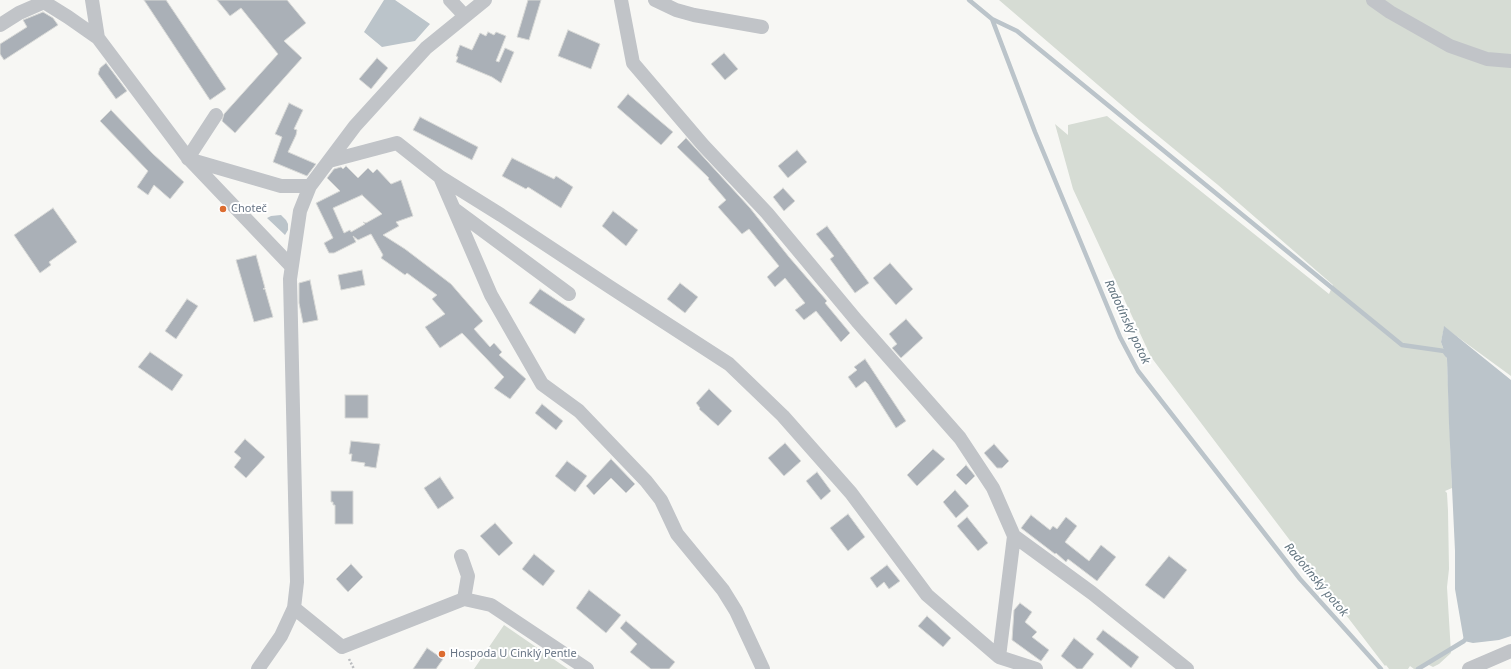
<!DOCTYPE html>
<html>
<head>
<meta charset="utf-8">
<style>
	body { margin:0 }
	canvas { display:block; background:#f7f7f4 }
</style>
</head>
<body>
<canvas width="1511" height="669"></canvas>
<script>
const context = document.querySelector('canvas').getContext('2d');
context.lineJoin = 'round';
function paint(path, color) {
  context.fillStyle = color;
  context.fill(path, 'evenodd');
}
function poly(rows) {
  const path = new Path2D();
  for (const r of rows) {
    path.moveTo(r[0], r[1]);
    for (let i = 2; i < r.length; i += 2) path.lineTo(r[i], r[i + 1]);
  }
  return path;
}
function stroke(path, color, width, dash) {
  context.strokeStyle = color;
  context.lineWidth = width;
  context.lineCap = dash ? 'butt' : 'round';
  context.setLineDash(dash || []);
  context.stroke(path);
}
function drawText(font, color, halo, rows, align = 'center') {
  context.font = font + ' "Noto Sans",sans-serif';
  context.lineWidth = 4;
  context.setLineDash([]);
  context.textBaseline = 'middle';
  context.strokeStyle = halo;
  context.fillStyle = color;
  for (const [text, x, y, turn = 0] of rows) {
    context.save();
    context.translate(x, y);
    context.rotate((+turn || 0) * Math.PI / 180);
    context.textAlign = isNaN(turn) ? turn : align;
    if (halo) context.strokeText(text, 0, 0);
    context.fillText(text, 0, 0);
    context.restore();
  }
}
paint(poly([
	[999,0,1511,0,1511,376,1444,327,1441,342,1447,359,1452,488,1445,491,1447,493,1448,511,1449,569,1447,587,1451,653,1439,664,1433,667,1427,664,1421,669,1414,669,1410,666,1408,669,1389,669,1386,665,1385,666,1323,585,1315,579,1309,566,1296,557,1296,555,1298,551,1151,357,1073,189,1055,124,1068,135,1068,125,1107,116,1329,294,1333,285,1218,185,1140,121],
	[504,625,568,669,474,669]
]), '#d6dcd4');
paint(poly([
	[384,0,395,0,430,24,415,41,382,47,364,32],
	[281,215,286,220,288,224,288,230,285,235,267,218,271,216],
	[1444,326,1511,380,1511,636,1499,640,1473,643,1464,641,1455,589,1455,551,1449,424,1447,359,1441,342]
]), '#bbc4ca');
stroke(poly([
	[969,0,992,19,1035,132,1120,337,1138,371,1300,579,1381,669],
	[992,19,1017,31,1402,345,1444,351,1447,355],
	[1418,669,1464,641,1467,637]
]), '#bbc4ca', 4.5);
const building = poly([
	[144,0,166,0,226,89,210,100,144,0],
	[217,0,287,0,306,23,284,41,302,58,235,133,222,121,224,114,278,54,241,8,230,16,217,0],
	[528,0,541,0,529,40,517,37,528,0],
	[43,12,53,18,58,25,4,60,0,54,0,44,27,27,23,20,43,12],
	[568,30,600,44,591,69,558,56,568,30],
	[488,32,494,35,496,32,506,36,496,61,499,62,505,48,514,52,501,83,492,77,456,62,458,57,456,56,460,45,472,50,480,33,486,36,488,32],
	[724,53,738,69,725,80,711,64,724,53],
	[377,58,388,68,371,89,359,79,377,58],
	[106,63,127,91,116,99,98,74,100,68,106,63],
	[628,94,673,132,661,145,617,107,628,94],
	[289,103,303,110,294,129,297,130,296,135,288,152,316,164,307,176,273,162,282,137,275,134,289,103],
	[111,110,153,154,184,182,170,199,154,185,148,195,137,187,148,171,100,121,111,110],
	[420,117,478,147,472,160,413,130,420,117],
	[686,138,750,208,789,257,827,301,825,303,850,333,841,342,816,311,804,320,795,310,805,303,785,278,775,287,767,277,779,266,749,229,742,234,718,207,726,200,708,179,709,178,677,147,686,138],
	[797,150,807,162,788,178,778,166,797,150],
	[512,158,554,179,556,176,573,187,561,208,528,187,526,189,502,176,512,158],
	[346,166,358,178,368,168,373,173,377,169,391,184,401,180,413,216,396,222,399,226,383,235,405,249,451,284,483,321,474,329,490,347,494,343,502,352,499,355,526,379,510,399,494,388,504,377,462,333,440,348,425,327,445,314,432,299,437,295,407,273,405,275,381,258,383,255,371,234,358,240,353,236,356,242,334,253,329,253,324,243,333,238,316,203,340,191,327,178,334,169,341,167,343,169,346,166],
	[362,195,382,214,366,223,363,222,365,224,351,232,350,230,344,233,333,208,362,195],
	[783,188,795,201,784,211,773,197,783,188],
	[53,208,77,242,49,262,51,265,40,273,14,235,53,208],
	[613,211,638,230,626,246,602,226,613,211],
	[827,226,869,283,855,293,830,259,834,256,816,234,827,226],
	[256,255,265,288,263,289,265,289,273,317,254,322,236,260,256,255],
	[890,263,913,289,896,305,873,278,890,263],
	[362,270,365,285,341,290,338,275,362,270],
	[310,280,318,320,303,323,299,303,299,283,310,280],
	[680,283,698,297,685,313,667,299,680,283],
	[540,289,585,319,575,334,529,303,540,289],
	[187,299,198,306,176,339,165,331,187,299],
	[906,319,923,338,901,358,892,348,897,344,889,334,906,319],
	[150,352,183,375,172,391,138,367,150,352],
	[865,359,906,421,896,428,868,384,865,381,856,388,848,377,857,370,854,367,865,359],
	[709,389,732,411,718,426,699,409,700,408,696,403,709,389],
	[345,395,368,395,368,418,345,418,345,395],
	[542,404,563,421,556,430,535,413,542,404],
	[245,439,265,457,246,478,234,467,241,458,234,452,245,439],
	[351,441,380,444,376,468,364,466,365,463,351,461,352,454,349,454,351,441],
	[785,443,801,461,784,476,768,458,785,443],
	[994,444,1009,461,1002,468,997,468,984,453,994,444],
	[933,449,945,459,917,486,907,475,933,449],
	[611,459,635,484,626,493,611,478,594,495,586,486,611,459],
	[567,461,587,476,575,492,555,476,567,461],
	[966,465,975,476,966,485,956,475,966,465],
	[817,472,831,491,821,500,806,481,817,472],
	[440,477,454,498,438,509,424,488,440,477],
	[955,490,969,506,956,518,943,502,955,490],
	[331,491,353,491,353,524,335,524,335,505,333,505,333,502,331,502,331,491],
	[848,514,865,537,848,551,830,528,848,514],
	[1031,515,1050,530,1053,526,1057,529,1066,517,1077,526,1065,542,1089,561,1101,545,1116,557,1097,581,1068,559,1066,562,1056,553,1055,554,1021,528,1031,515],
	[967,517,988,543,978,551,957,526,967,517],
	[495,523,513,543,499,556,480,536,495,523],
	[534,554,555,571,543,586,522,569,534,554],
	[1169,556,1187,570,1164,599,1145,585,1169,556],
	[351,564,363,577,348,592,336,579,351,564],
	[887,565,900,581,889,589,884,582,877,588,870,578,887,565],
	[589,590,621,615,606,633,576,608,589,590],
	[1020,603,1032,612,1025,622,1037,632,1032,637,1049,650,1041,661,1012,640,1014,610,1020,603],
	[927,616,951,638,943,647,918,626,927,616],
	[626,621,675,662,669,669,651,669,630,652,637,644,620,628,626,621],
	[1103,630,1139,657,1131,668,1096,639,1103,630],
	[1074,638,1094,654,1082,669,1077,669,1061,656,1074,638],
	[427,648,443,659,436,669,413,669,427,648]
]);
paint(building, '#aab0b7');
stroke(building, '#d8d9d7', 1);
stroke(poly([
	[349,659,354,669]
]), '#bbbdc0', 2.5, [2, 2]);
stroke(poly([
	[92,0,98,38,188,158,291,266],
	[450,0,465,16],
	[655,0,676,10,694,15,762,27],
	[1373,0,1390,12,1450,46,1487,59,1511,61],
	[0,25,19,13,44,2,68,17,98,38],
	[188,158,216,115],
	[188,159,281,186,310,186],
	[329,161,397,143,440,177,501,215,610,287,729,364,783,416,851,493,927,595,999,657,1014,536,993,488,960,438,857,321,767,213,703,145,633,63,621,0],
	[440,177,491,295,542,384,579,411,646,481,661,500,677,534,723,590,736,611,763,669],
	[454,209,569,294],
	[1014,536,1092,593,1187,669],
	[461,556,468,576,464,599],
	[294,608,342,647,464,599,491,605,587,669],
	[999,657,1036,669],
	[258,669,281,636,294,608,297,582,290,279,300,211,310,186,355,126,426,48,485,0],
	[1469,669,1511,651]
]), '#c1c4c8', 14);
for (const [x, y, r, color] of [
	[223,209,4,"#dc6c30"],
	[442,654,4,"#dc6c30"]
]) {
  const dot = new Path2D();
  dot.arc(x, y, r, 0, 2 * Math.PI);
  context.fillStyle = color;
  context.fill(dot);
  stroke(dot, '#fff', 1.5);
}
drawText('11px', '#677484', '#fff', [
	["Choteč",231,209],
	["Hospoda U Cinklý Pentle",450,654]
], 'left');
drawText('italic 12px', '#637580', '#fff', [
	["Radotínský potok",1127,322,65],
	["Radotínský potok",1316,580,50]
]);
</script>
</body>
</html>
